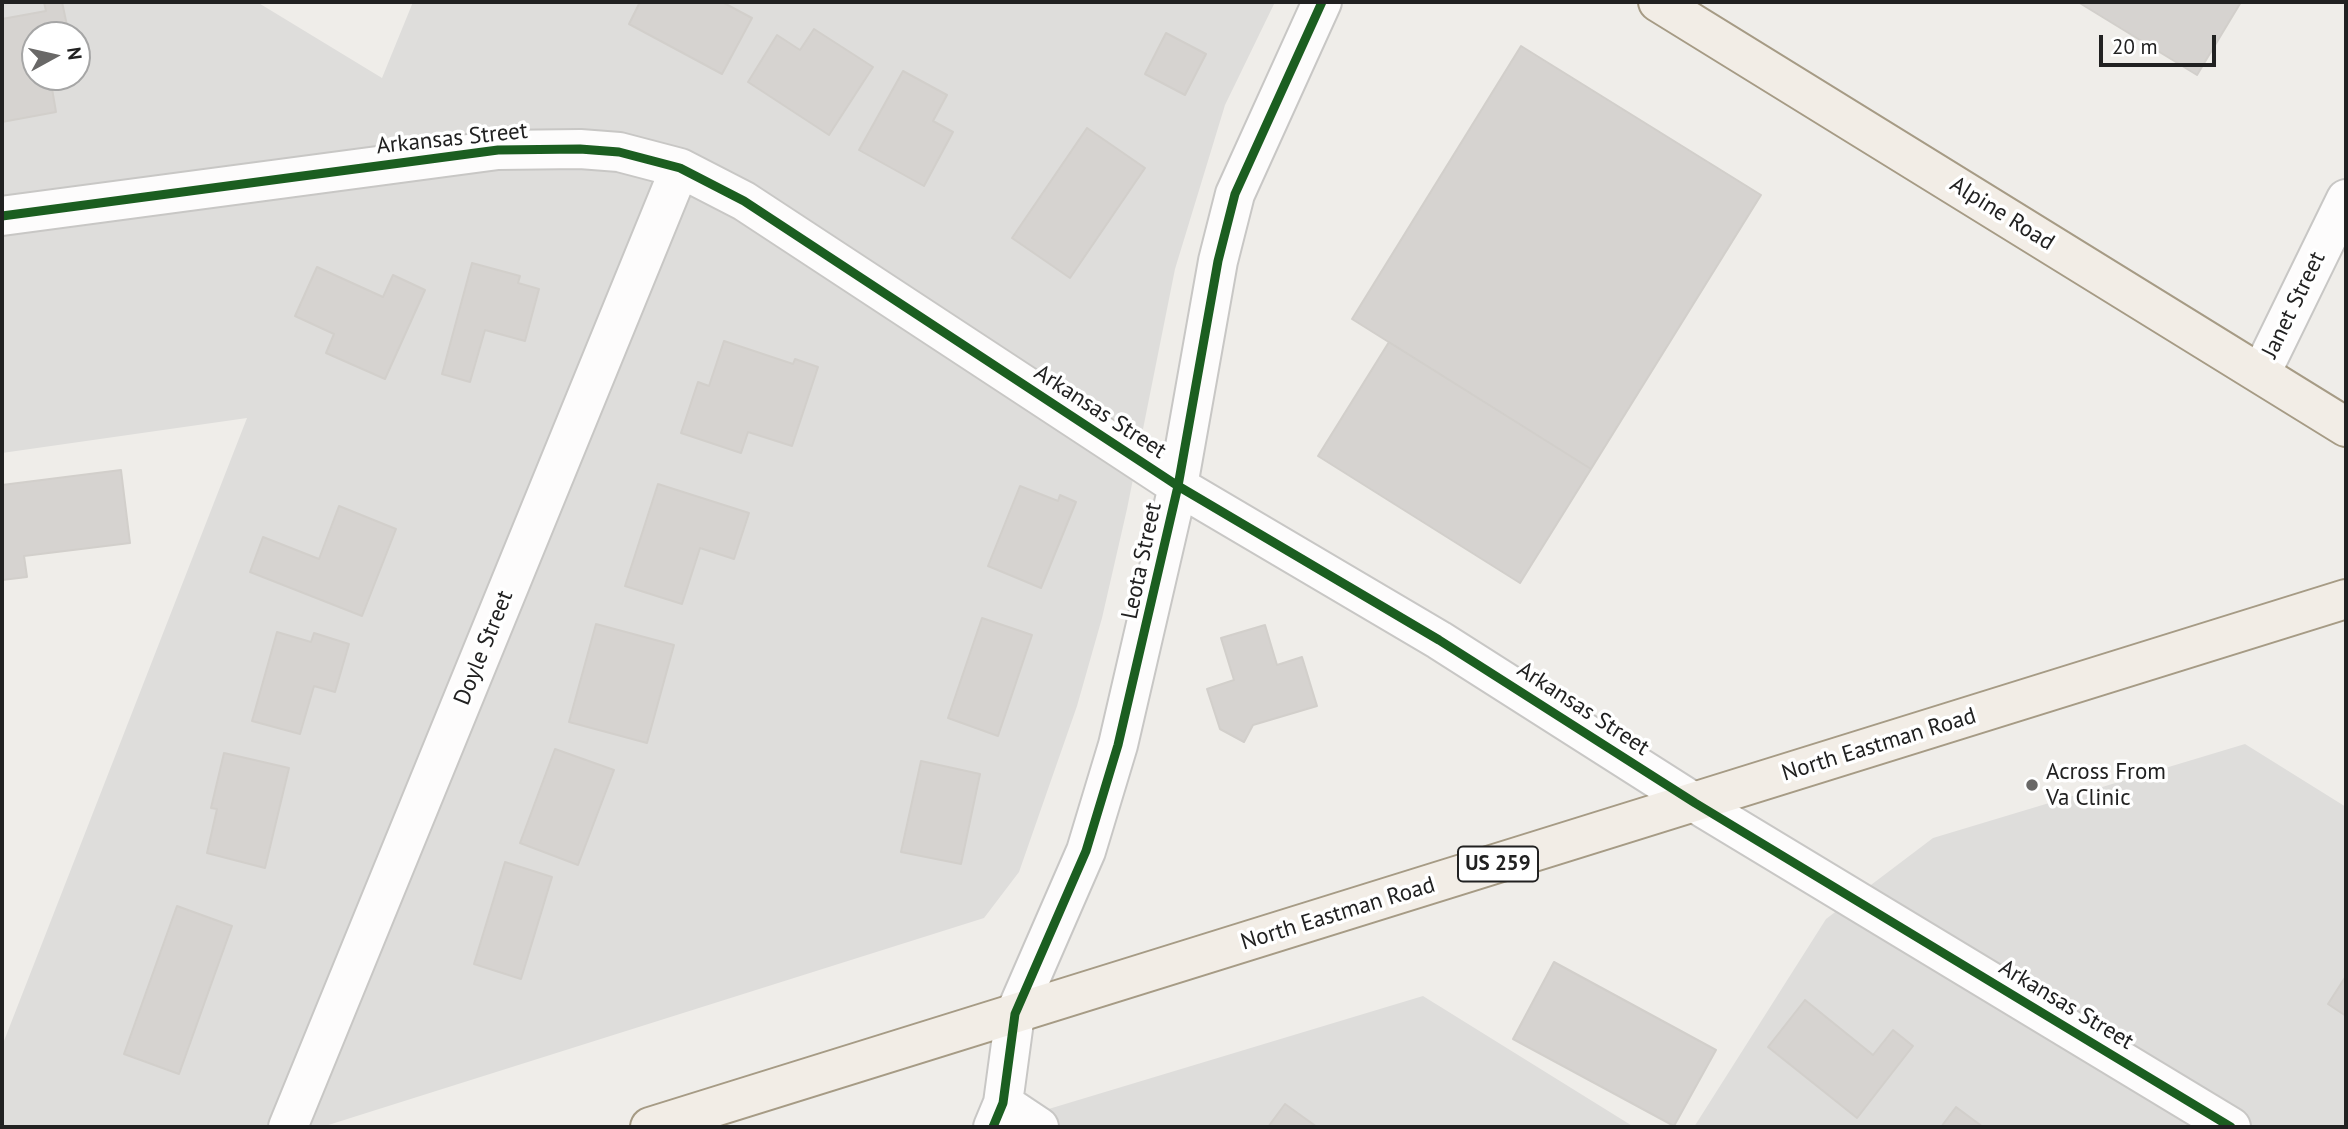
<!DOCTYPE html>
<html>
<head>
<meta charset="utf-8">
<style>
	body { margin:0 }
	#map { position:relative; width:2348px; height:1129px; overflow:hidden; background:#efede9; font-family:"PT Sans",sans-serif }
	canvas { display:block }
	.frame { position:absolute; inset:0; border:4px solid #212121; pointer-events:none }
	.north { position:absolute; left:21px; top:21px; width:70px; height:70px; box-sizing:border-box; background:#fff; border:2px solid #a6a6a6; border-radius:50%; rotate:82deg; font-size:19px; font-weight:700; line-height:28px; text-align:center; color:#212121 }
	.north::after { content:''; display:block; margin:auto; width:24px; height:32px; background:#696867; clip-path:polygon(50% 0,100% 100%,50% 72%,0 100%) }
	.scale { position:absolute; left:2099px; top:35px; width:117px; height:32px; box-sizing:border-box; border:4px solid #212121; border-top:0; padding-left:9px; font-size:21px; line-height:24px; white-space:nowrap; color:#212121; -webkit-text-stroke:5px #fff; paint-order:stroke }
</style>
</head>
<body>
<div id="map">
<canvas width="2348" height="1129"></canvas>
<div class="frame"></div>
<div class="north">N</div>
<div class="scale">20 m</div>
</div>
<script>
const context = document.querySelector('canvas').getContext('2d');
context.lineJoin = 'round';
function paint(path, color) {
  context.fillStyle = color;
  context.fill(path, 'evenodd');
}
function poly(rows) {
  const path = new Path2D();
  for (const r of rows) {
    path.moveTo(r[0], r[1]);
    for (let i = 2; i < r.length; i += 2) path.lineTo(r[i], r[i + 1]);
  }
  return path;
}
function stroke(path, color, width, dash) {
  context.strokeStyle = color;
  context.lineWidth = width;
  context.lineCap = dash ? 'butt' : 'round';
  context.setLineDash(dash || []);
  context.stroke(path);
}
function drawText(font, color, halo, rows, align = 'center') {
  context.font = font + ' "PT Sans",sans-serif';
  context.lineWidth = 7;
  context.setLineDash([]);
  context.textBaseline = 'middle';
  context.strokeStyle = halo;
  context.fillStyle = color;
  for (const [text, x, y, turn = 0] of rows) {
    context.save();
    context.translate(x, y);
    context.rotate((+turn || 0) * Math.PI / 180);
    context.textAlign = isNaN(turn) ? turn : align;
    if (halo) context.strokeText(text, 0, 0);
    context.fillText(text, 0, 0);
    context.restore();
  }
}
paint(poly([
	[2,2,257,2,382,78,413,2,1275,2,1225,105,1175,269,1127,509,1102,618,1077,706,1019,872,984,918,322,1127,2,1127,2,1046,247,418,2,453],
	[35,35,77,35,77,77,35,77],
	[2245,744,2346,807,2346,1127,1694,1127,1826,919,1933,838],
	[1423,996,1634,1127,989,1127]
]), '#dedddb');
const building = poly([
	[44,2,62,2,69,35,35,35,35,77,50,77,56,112,2,122,2,19,46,11,44,2],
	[640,2,722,2,752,18,722,74,629,24,640,2],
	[2078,2,2241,2,2197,75,2078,2],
	[814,29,873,67,829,135,748,82,777,35,800,50,814,29],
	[1166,33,1206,54,1185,95,1145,74,1166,33],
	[1521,46,1761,195,1591,469,1352,319,1521,46],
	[903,71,947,95,933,121,953,132,924,186,859,150,903,71],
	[1087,128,1145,168,1070,278,1012,238,1087,128],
	[472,263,520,276,518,283,539,289,525,341,485,330,470,382,442,374,472,263],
	[317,267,383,297,393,275,425,290,385,379,326,353,334,334,295,316,317,267],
	[724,341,793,364,795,359,818,367,792,446,748,432,741,453,681,433,698,382,709,386,724,341],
	[1389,342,1591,469,1520,583,1318,456,1389,342],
	[121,470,130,543,24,556,27,577,2,580,2,485,121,470],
	[658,484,749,513,734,559,700,548,682,604,625,586,658,484],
	[1020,486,1058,501,1060,495,1076,502,1041,588,988,566,1020,486],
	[339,506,396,529,362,616,250,572,263,537,319,559,339,506],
	[982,618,1032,635,998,736,948,718,982,618],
	[596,624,674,645,647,743,569,722,596,624],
	[1265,625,1277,665,1302,657,1317,706,1253,725,1244,742,1220,729,1207,689,1234,680,1221,638,1265,625],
	[277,632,311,642,314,633,349,644,335,692,314,686,300,734,252,721,277,632],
	[555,749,614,770,578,865,520,843,555,749],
	[224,753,289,768,265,868,207,853,217,809,211,808,224,753],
	[921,761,980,774,961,864,901,852,921,761],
	[505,862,552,877,521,979,474,964,505,862],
	[177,906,232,926,179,1074,124,1054,177,906],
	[1554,962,1716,1050,1674,1126,1513,1039,1554,962],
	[2346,976,2346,1016,2328,1004,2346,976],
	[1805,1000,1873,1055,1893,1030,1913,1046,1857,1118,1768,1047,1805,1000],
	[1285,1104,1317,1127,1268,1127,1285,1104],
	[1956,1107,1983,1127,1941,1127,1956,1107]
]);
paint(building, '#d6d3d0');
stroke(building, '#d2cfcb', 2);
const minor = poly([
	[2,216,498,150,580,149,619,152,680,168,744,201,1178,486,1439,640,1695,803,2231,1127],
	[2261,373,2346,199],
	[1003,1103,1039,1127],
	[288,1127,680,168],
	[993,1127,1003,1103,1015,1014,1086,851,1118,745,1178,486,1218,261,1235,194,1322,2]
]);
const major = poly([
	[1658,2,2346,427],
	[650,1127,2346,599]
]);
stroke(minor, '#c8c7c5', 42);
stroke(major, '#a69b85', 42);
stroke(minor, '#fdfcfc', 38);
stroke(major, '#f2ede6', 38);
stroke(poly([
	[2,216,498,150,580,149,619,152,680,168,744,201,1178,486,1439,640,1695,803,2231,1127],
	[993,1127,1003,1103,1015,1014,1086,851,1118,745,1178,486,1218,261,1235,194,1322,2]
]), '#1b5e20', 9);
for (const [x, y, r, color] of [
	[2032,785,7,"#696867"]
]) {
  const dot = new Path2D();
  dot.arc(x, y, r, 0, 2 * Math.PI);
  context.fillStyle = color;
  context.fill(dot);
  stroke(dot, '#fff', 2.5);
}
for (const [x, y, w] of [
	[1498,864,80]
]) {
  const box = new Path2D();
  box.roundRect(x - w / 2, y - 17.5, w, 35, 5);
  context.fillStyle = '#fff';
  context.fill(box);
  stroke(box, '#212121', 2);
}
drawText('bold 21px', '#212121', null, [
	["US 259",1498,864]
]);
drawText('23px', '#212121', '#fff', [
	["Arkansas Street",452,139,-6],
	["Alpine Road",2002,214,32],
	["Janet Street",2294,305,-64],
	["Arkansas Street",1100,412,33],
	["Leota Street",1142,561,-78],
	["Doyle Street",484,648,-68],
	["Arkansas Street",1583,709,33],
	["North Eastman Road",1879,745,-17],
	["North Eastman Road",1338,914,-17],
	["Arkansas Street",2066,1005,31]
]);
drawText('23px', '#212121', '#fff', [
	["Across From",2046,772],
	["Va Clinic",2046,798]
], 'left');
</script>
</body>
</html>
